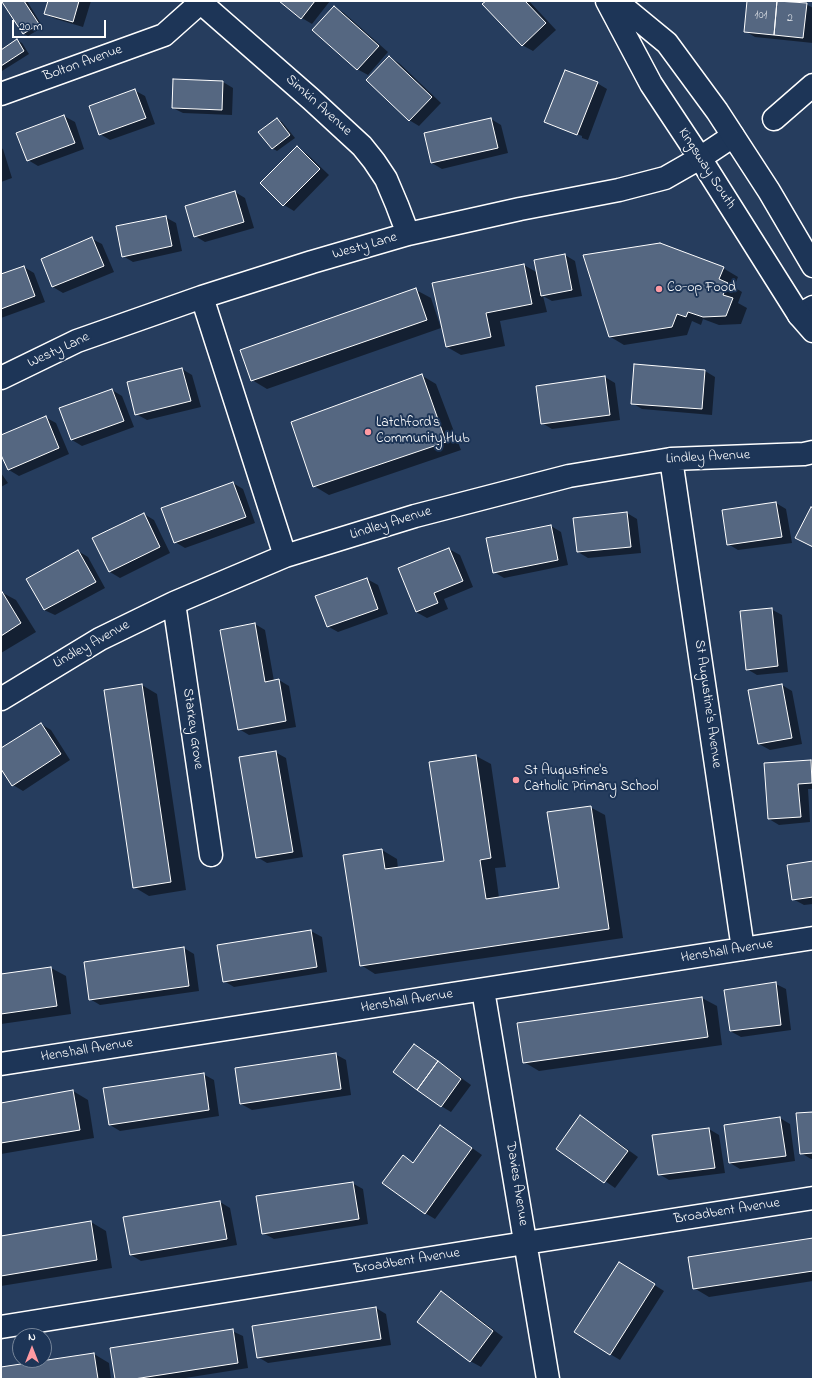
<!DOCTYPE html>
<html>
<head>
<meta charset="utf-8">
<style>
	body { margin:0 }
	#map { position:relative; width:814px; height:1380px; overflow:hidden; background:#263d5e; font-family:"Indie Flower",sans-serif }
	canvas { display:block }
	.frame { position:absolute; inset:0; border:2px solid #fff; pointer-events:none }
	.north { position:absolute; left:12px; top:1328px; width:40px; height:40px; box-sizing:border-box; background:#1d3557; border:1px solid #77869a; border-radius:50%; rotate:0deg; font-size:11px; font-weight:700; line-height:16px; text-align:center; color:#fff }
	.north::after { content:''; display:block; margin:auto; width:14px; height:18px; background:#ff9aa2; clip-path:polygon(50% 0,100% 100%,50% 72%,0 100%) }
	.scale { position:absolute; left:12px; top:20px; width:94px; height:18px; box-sizing:border-box; border:2px solid #fff; border-top:0; padding-left:5px; font-size:12px; line-height:14px; white-space:nowrap; color:#fff; -webkit-text-stroke:3px #1d3557; paint-order:stroke }
</style>
</head>
<body>
<div id="map">
<canvas width="814" height="1380"></canvas>
<div class="frame"></div>
<div class="north">N</div>
<div class="scale">20 m</div>
</div>
<script>
const context = document.querySelector('canvas').getContext('2d');
context.lineJoin = 'round';
function paint(path, color) {
  context.fillStyle = color;
  context.fill(path, 'evenodd');
}
function poly(rows) {
  const path = new Path2D();
  for (const r of rows) {
    path.moveTo(r[0], r[1]);
    for (let i = 2; i < r.length; i += 2) path.lineTo(r[i], r[i + 1]);
  }
  return path;
}
function stroke(path, color, width, dash) {
  context.strokeStyle = color;
  context.lineWidth = width;
  context.lineCap = dash ? 'butt' : 'round';
  context.setLineDash(dash || []);
  context.stroke(path);
}
function drawText(font, color, halo, rows, align = 'center') {
  context.font = font + ' "Indie Flower",sans-serif';
  context.lineWidth = 4;
  context.setLineDash([]);
  context.textBaseline = 'middle';
  context.strokeStyle = halo;
  context.fillStyle = color;
  for (const [text, x, y, turn = 0] of rows) {
    context.save();
    context.translate(x, y);
    context.rotate((+turn || 0) * Math.PI / 180);
    context.textAlign = isNaN(turn) ? turn : align;
    if (halo) context.strokeText(text, 0, 0);
    context.fillText(text, 0, 0);
    context.restore();
  }
}
paint(poly([
	[6,1,27,1,43,27,28,36,23,33],
	[49,1,91,1,83,27,56,19,45,14],
	[281,1,330,1,312,24,302,18],
	[487,1,529,1,556,30,533,51,522,45],
	[748,1,776,1,806,4,813,8,813,43,755,37,745,31],
	[334,7,344,13,388,52,368,75,357,69],
	[17,40,22,43,29,54,2,71,1,70,1,51],
	[389,57,399,63,441,103,419,126,409,120],
	[174,80,223,82,233,88,232,115,183,113,173,108],
	[597,83,607,89,588,140,582,138,582,136,555,125,555,127,546,121],
	[134,90,145,96,155,124,110,140,100,134],
	[64,116,75,122,84,149,38,166,28,160],
	[277,119,282,122,295,138,277,151,272,148],
	[491,119,501,125,508,153,442,169,432,163],
	[1,148,3,149,12,178,1,182],
	[297,148,307,154,329,175,294,211,284,205],
	[235,192,245,198,254,228,205,242,195,236],
	[165,217,176,223,182,251,133,262,123,256],
	[92,239,102,244,114,272,63,293,53,287,42,260],
	[565,255,575,261,582,296,552,301,543,296,547,312,500,321,505,346,461,355,447,347,524,265,538,273],
	[24,267,34,273,45,302,1,318,1,275],
	[723,268,738,277,734,287,742,292,738,303,747,308,741,324,719,325,703,319,701,325,692,321,687,335,624,345,609,336],
	[416,290,431,298,441,328,267,389,252,380],
	[635,365,705,371,715,377,712,415,642,409,632,403],
	[182,369,192,375,201,407,147,420,136,414],
	[421,375,436,384,461,450,329,495,314,486],
	[605,377,615,383,620,420,552,429,542,423],
	[112,390,122,396,134,427,82,446,72,440,61,409],
	[45,417,56,423,69,454,19,476,9,470,1,452,1,436],
	[1,473,8,483,1,487],
	[233,483,243,489,255,523,185,548,175,542],
	[776,503,786,509,792,543,738,550,728,544,723,511],
	[627,513,637,519,641,553,588,558,578,552],
	[144,514,154,520,170,553,120,578,110,572],
	[551,526,561,532,568,565,504,578,494,572],
	[449,549,460,555,473,587,444,599,448,609,427,618,416,612,399,569],
	[78,551,88,557,105,588,55,615,44,610],
	[367,579,378,585,388,614,338,632,327,626,317,597],
	[1,592,16,600,36,632,1,653],
	[771,609,782,615,788,672,757,675,747,669],
	[255,624,265,630,274,681,279,680,289,686,296,727,249,735,239,729],
	[142,685,157,694,186,890,149,896,134,887],
	[782,685,792,691,802,744,770,750,759,744],
	[41,724,51,730,70,760,23,791,13,785,1,767,1,750],
	[275,752,286,758,303,857,267,863,257,857],
	[476,756,491,764,506,867,495,868,499,898,560,889,590,807,605,815,623,938,375,974,361,965,382,850,397,859,398,869,445,862],
	[810,761,813,762,813,789,808,789,810,822,779,825,769,819],
	[813,862,813,904,804,905,793,899],
	[311,931,322,937,327,972,234,987,224,981,218,945],
	[184,948,194,954,199,991,100,1005,90,999],
	[51,968,66,976,71,1014,1,1024,1,975],
	[776,984,786,989,791,1030,741,1037,730,1031],
	[702,998,717,1006,722,1045,539,1071,524,1062],
	[424,1051,471,1085,451,1112,441,1106],
	[335,1054,346,1060,351,1095,252,1110,241,1104,236,1068],
	[203,1074,214,1080,219,1116,120,1131,110,1125],
	[73,1091,88,1100,94,1138,1,1154,1,1104],
	[813,1113,813,1159,811,1159,801,1153],
	[581,1117,591,1123,638,1157,615,1188,558,1148],
	[780,1118,790,1124,795,1161,740,1169,730,1163],
	[441,1126,482,1155,435,1219,425,1213,403,1156,414,1163],
	[709,1129,719,1135,725,1173,669,1180,659,1174,653,1136],
	[352,1183,363,1189,368,1224,274,1239,263,1233],
	[220,1202,230,1208,237,1245,141,1261,131,1255],
	[91,1222,106,1231,112,1268,1,1286,1,1237],
	[813,1239,813,1281,709,1297,694,1288],
	[629,1269,664,1291,620,1360,610,1354],
	[441,1292,451,1298,503,1337,481,1367,470,1361],
	[376,1308,386,1314,391,1345,268,1363,258,1357],
	[232,1331,243,1336,248,1368,179,1379,116,1379],
	[94,1354,109,1363,111,1379,1,1379,1,1368]
]), '#0007');
const building = poly([
	[4,1,24,1,39,24,23,34,2,2,4,1],
	[48,1,79,1,73,22,44,14,48,1],
	[279,1,315,1,301,19,279,1],
	[486,1,525,1,546,23,522,46,482,4,486,1],
	[747,1,777,1,774,35,744,32,747,1],
	[777,1,807,3,803,38,774,35,777,1],
	[334,6,379,46,357,70,312,30,334,6],
	[17,39,24,51,1,66,1,50,17,39],
	[389,56,432,97,409,121,366,80,389,56],
	[565,70,598,82,577,135,544,122,565,70],
	[173,79,223,81,222,110,172,108,173,79],
	[135,89,146,118,99,135,89,106,135,89],
	[64,115,75,143,27,161,16,133,64,115],
	[277,118,290,135,272,149,258,132,277,118],
	[491,118,498,148,431,163,424,133,491,118],
	[297,146,320,169,283,206,260,183,297,146],
	[235,191,244,222,194,237,185,206,235,191],
	[166,216,172,246,122,257,116,226,166,216],
	[92,237,104,266,52,287,41,259,92,237],
	[660,243,724,267,719,279,728,283,723,295,733,298,726,316,703,317,688,312,686,317,677,314,672,327,609,337,583,255,660,243],
	[565,254,572,290,541,296,534,260,565,254],
	[524,264,532,304,486,313,491,337,446,347,432,283,524,264],
	[24,266,35,296,1,309,1,274,24,266],
	[416,288,427,320,251,381,240,350,416,288],
	[634,364,705,370,702,409,631,404,634,364],
	[182,368,191,401,135,415,127,382,182,368],
	[422,374,446,442,313,487,291,422,422,374],
	[605,376,610,415,541,424,536,386,605,376],
	[112,389,124,421,71,440,59,408,112,389],
	[46,416,59,448,8,470,1,455,1,435,46,416],
	[233,482,246,517,174,543,161,508,233,482],
	[776,502,782,537,727,545,722,510,776,502],
	[811,507,813,508,813,547,795,538,811,507],
	[627,512,631,547,577,552,573,518,627,512],
	[144,513,160,547,109,572,92,538,144,513],
	[551,525,558,560,493,573,486,538,551,525],
	[449,548,463,581,434,593,438,603,416,612,398,568,449,548],
	[78,550,96,582,44,610,26,579,78,550],
	[367,578,378,609,327,627,315,596,367,578],
	[1,590,21,623,1,636,1,590],
	[772,608,778,666,746,670,740,611,772,608],
	[255,623,265,682,279,679,286,721,238,730,220,630,255,623],
	[142,684,171,882,133,888,104,690,142,684],
	[782,684,792,738,758,744,748,690,782,684],
	[41,723,61,754,12,786,1,769,1,748,41,723],
	[276,751,293,852,256,858,239,757,276,751],
	[476,755,491,858,480,860,486,899,559,888,547,812,591,806,609,929,360,966,343,855,382,849,385,869,444,861,429,762,476,755],
	[811,760,812,783,798,784,801,817,768,819,764,763,811,760],
	[813,861,813,897,792,900,787,865,813,861],
	[311,930,317,967,223,982,217,945,311,930],
	[184,947,189,986,89,1000,84,962,184,947],
	[51,967,57,1006,1,1014,1,974,51,967],
	[776,982,781,1025,730,1031,724,990,776,982],
	[702,997,708,1037,523,1063,517,1023,702,997],
	[414,1044,438,1061,417,1090,393,1072,414,1044],
	[336,1053,341,1089,240,1104,235,1068,336,1053],
	[438,1061,461,1079,441,1107,417,1090,438,1061],
	[204,1073,209,1110,109,1125,103,1088,204,1073],
	[73,1090,80,1130,1,1143,1,1103,73,1090],
	[813,1112,813,1153,800,1154,796,1113,813,1112],
	[580,1115,628,1151,604,1183,556,1149,580,1115],
	[780,1117,786,1156,729,1163,724,1125,780,1117],
	[440,1125,472,1148,425,1214,382,1183,403,1155,413,1163,440,1125],
	[709,1128,715,1168,658,1175,652,1135,709,1128],
	[353,1182,359,1219,262,1234,256,1196,353,1182],
	[220,1201,227,1239,130,1255,123,1217,220,1201],
	[91,1221,97,1260,1,1276,1,1236,91,1221],
	[813,1238,813,1271,693,1289,688,1257,813,1238],
	[619,1262,655,1284,610,1355,574,1332,619,1262],
	[441,1291,493,1331,470,1362,417,1322,441,1291],
	[376,1307,381,1339,257,1358,252,1326,376,1307],
	[233,1329,238,1363,134,1379,115,1379,110,1348,233,1329],
	[94,1353,98,1379,1,1379,1,1367,94,1353]
]);
paint(building, '#556781');
stroke(building, '#fff', 1);
const minor = poly([
	[199,1,311,99,362,146,374,161,386,179,397,205,408,234],
	[1,94,164,35,201,2],
	[774,119,813,85],
	[202,297,285,556],
	[799,315,813,307],
	[1,378,77,341,202,297,312,262,408,234,520,209,619,190,665,178,700,158,733,136],
	[671,459,743,949],
	[174,603,211,855],
	[1,699,100,639,174,603,285,556,415,516,569,476,671,459,804,454,813,452],
	[483,990,548,1379],
	[1,1064,813,938],
	[1,1327,487,1249,813,1198]
]);
const major = poly([
	[607,1,651,84,700,158,799,315,813,331],
	[616,1,667,43,717,111,769,191,813,266]
]);
stroke(minor, '#fff', 25);
stroke(major, '#fff', 25);
stroke(minor, '#1d3557', 22);
stroke(major, '#1d3557', 22);
for (const [x, y, r, color] of [
	[659,289,4,"#ff9aa2"],
	[368,432,4,"#ff9aa2"],
	[516,780,4,"#ff9aa2"]
]) {
  const dot = new Path2D();
  dot.arc(x, y, r, 0, 2 * Math.PI);
  context.fillStyle = color;
  context.fill(dot);
  stroke(dot, '#1d3557', 1.5);
}
drawText('12px', '#d4d9e0', null, [
	["101",761,16],
	["2",790,19]
]);
drawText('14px', '#fff', '#1d3557', [
	["Bolton Avenue",83,64,-20],
	["Simkin Avenue",318,106,42],
	["Kingsway South",706,169,57],
	["Westy Lane",365,247,-16],
	["Westy Lane",59,351,-25],
	["Lindley Avenue",708,458,-3],
	["Lindley Avenue",391,524,-17],
	["Lindley Avenue",92,645,-29],
	["St Augustine's Avenue",707,704,82],
	["Starkey Grove",192,729,82],
	["Henshall Avenue",727,952,-9],
	["Henshall Avenue",407,1002,-9],
	["Henshall Avenue",87,1051,-9],
	["Davies Avenue",516,1184,81],
	["Broadbent Avenue",727,1212,-9],
	["Broadbent Avenue",407,1262,-9]
]);
drawText('14px', '#fff', '#1d3557', [
	["Co-op Food",667,289],
	["Latchford's",376,424],
	["Community Hub",376,440],
	["St Augustine's",524,772],
	["Catholic Primary School",524,788]
], 'left');
</script>
</body>
</html>
